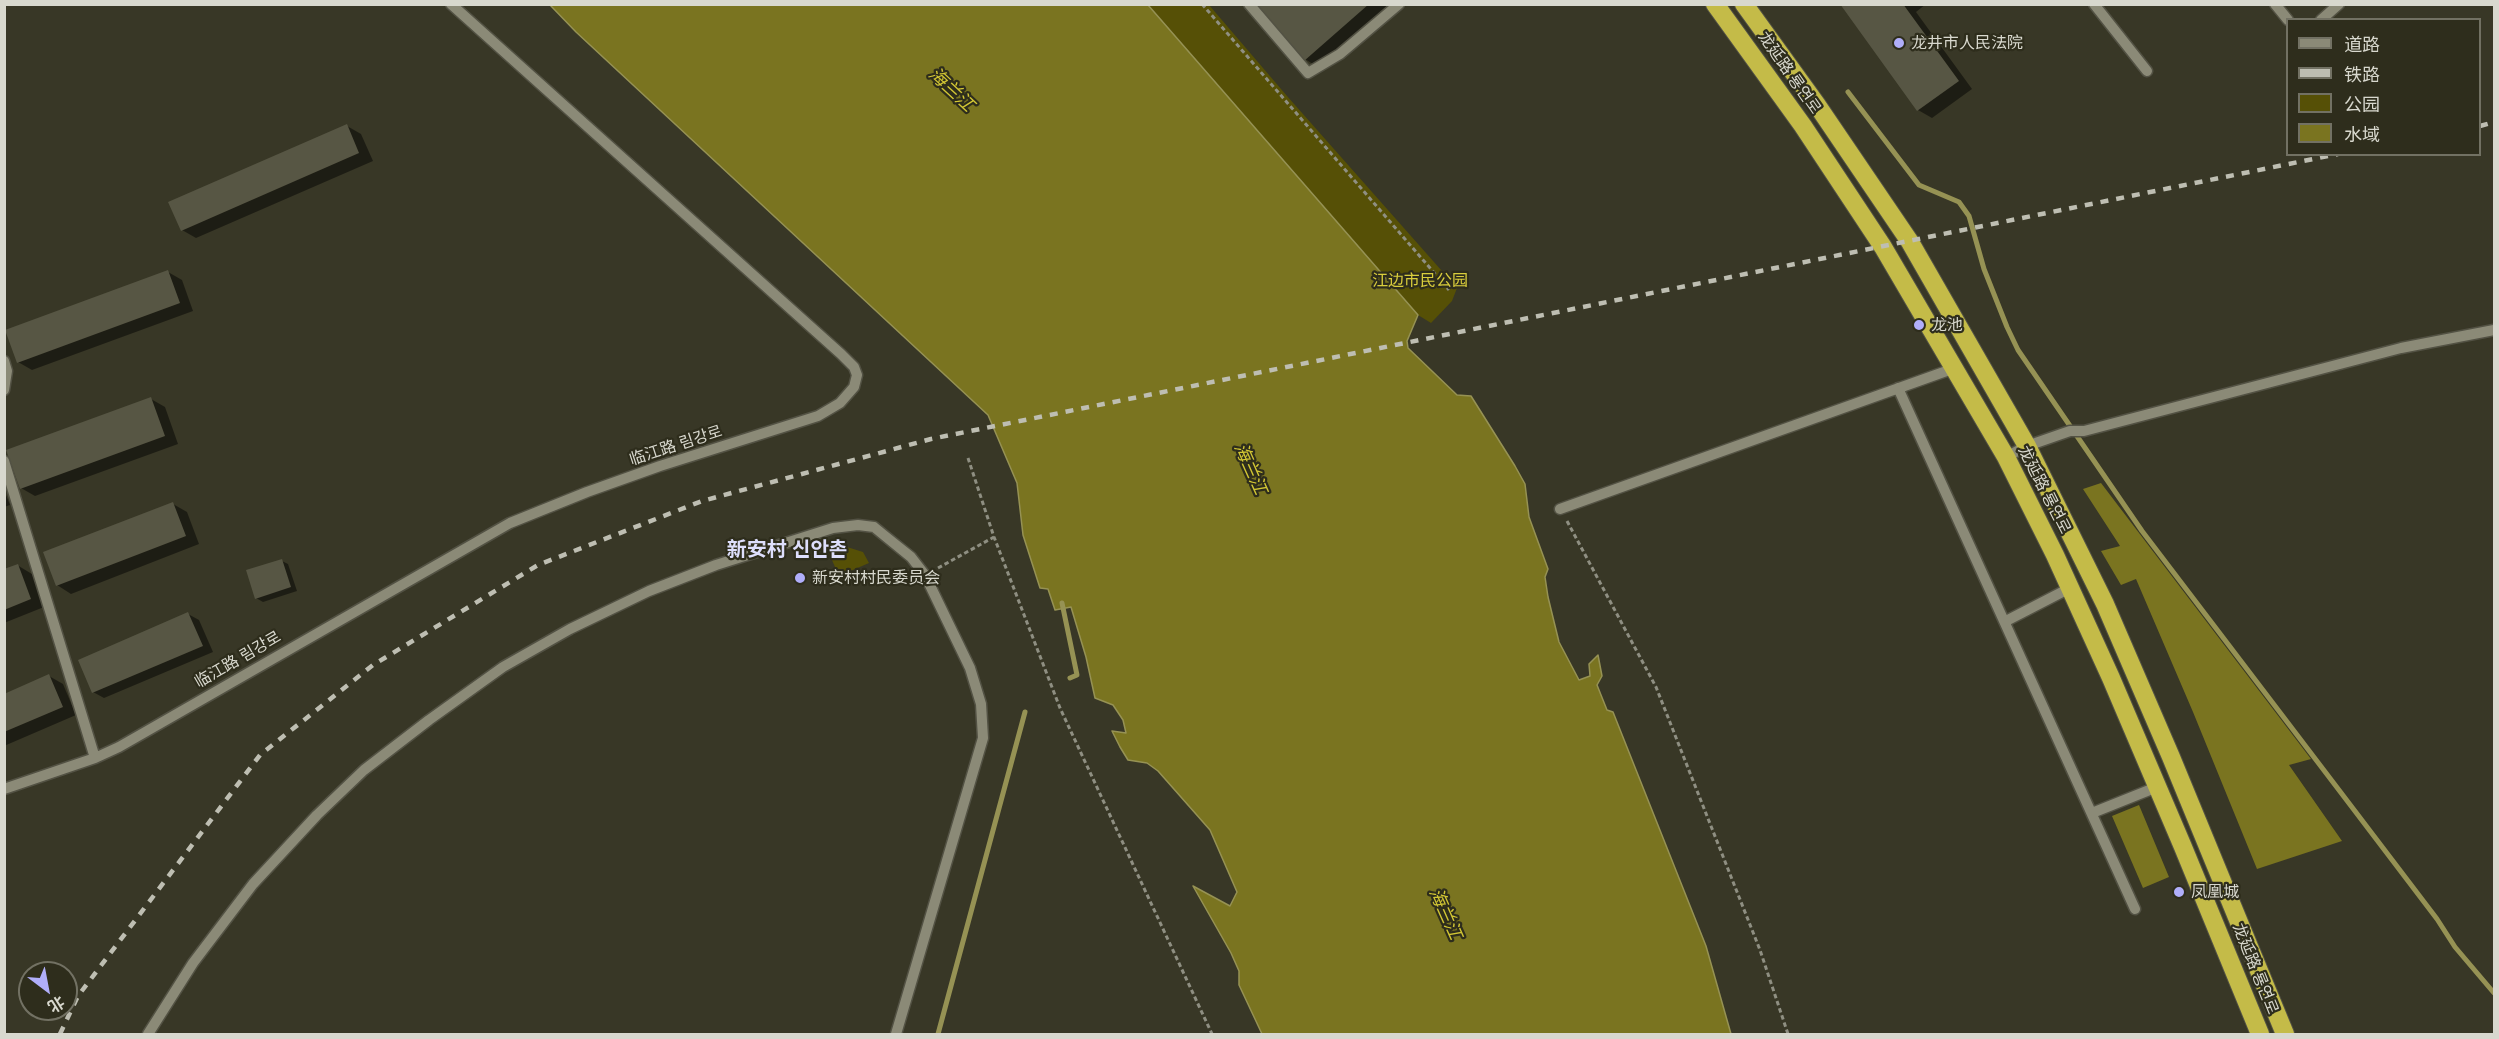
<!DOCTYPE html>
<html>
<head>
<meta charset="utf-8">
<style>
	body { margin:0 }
	#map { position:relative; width:2499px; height:1039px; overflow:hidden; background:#383726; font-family:"Open Sans","Noto Sans SC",sans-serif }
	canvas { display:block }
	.frame { position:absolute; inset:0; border:6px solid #d8d8ce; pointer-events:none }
	.legend { position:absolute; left:2286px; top:18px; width:195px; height:138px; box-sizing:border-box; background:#2e2d1c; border:2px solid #727163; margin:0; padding:8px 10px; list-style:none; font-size:18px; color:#d8d8ce }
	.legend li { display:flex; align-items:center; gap:12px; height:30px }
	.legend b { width:30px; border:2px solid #727163 }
	.north { position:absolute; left:18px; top:961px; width:60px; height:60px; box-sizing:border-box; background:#2e2d1c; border:2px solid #727163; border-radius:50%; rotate:148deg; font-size:16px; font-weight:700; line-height:24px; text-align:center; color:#d8d8ce }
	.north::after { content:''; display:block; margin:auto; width:21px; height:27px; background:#b0aefa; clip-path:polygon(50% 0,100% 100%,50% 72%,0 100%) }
</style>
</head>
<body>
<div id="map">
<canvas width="2499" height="1039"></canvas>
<div class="frame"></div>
<ul class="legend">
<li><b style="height:8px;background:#8b8a77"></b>道路</li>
<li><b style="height:8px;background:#bebeb2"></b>铁路</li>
<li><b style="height:16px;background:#565006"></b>公园</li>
<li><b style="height:16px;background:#7a7420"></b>水域</li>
</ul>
<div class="north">北</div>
</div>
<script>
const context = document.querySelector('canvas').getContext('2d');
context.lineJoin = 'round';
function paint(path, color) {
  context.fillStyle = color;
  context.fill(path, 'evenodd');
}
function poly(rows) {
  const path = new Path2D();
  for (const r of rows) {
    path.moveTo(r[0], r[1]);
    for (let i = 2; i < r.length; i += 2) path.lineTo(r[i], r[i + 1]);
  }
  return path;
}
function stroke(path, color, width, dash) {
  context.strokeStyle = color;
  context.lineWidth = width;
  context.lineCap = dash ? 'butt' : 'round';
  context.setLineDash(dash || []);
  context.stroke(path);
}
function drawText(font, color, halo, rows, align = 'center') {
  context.font = font + ' "Open Sans","Noto Sans SC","Noto Sans KR",sans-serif';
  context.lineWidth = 4.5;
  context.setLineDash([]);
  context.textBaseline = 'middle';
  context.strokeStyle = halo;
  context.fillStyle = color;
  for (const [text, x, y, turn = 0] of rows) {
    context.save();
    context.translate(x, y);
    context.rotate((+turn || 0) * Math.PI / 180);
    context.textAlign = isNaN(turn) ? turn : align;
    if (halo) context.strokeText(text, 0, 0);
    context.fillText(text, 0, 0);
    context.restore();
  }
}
paint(poly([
	[1148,5,1209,5,1287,96,1457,288,1452,301,1431,323,1418,315],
	[847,547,863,552,869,563,839,576,828,551]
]), '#565006');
paint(poly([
	[2101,483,2311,759,2289,765,2342,841,2257,869,2193,712,2136,579,2121,585,2101,551,2120,546,2083,489],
	[2139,805,2169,877,2143,888,2112,816]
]), '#7a7420');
const water = poly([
	[550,5,1148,5,1418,315,1407,341,1408,348,1457,395,1471,396,1515,466,1525,484,1529,517,1548,569,1545,577,1548,597,1559,642,1579,680,1590,676,1589,664,1598,655,1602,676,1597,685,1607,710,1613,712,1706,946,1731,1034,1262,1034,1239,985,1239,971,1231,953,1193,886,1230,906,1237,892,1210,830,1158,771,1147,763,1128,760,1120,747,1112,731,1126,733,1123,720,1113,705,1095,698,1086,657,1071,607,1055,610,1048,589,1040,588,1023,535,1017,483,988,415,576,32,550,5]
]);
paint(water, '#7a7420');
stroke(water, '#969254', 1.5);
paint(poly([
	[1257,4,1392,4,1319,68,1305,59],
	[1841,4,1926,4,1916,12,1972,89,1932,118,1918,110],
	[347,126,361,134,373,161,196,238,182,230],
	[168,272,182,280,193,311,32,370,18,362],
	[151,399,165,407,178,444,35,496,21,488],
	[4,490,10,505,4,507],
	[173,504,187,512,199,544,71,594,57,585],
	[282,561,288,564,297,591,263,602,256,598],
	[17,565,32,574,44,607,4,623,4,570],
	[188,614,199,620,213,652,104,698,93,692],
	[49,676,63,684,76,715,4,746,4,695]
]), '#0007');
stroke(poly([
	[1848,92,1919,185,1959,202,1969,216,1984,269,2007,327,2018,350,2142,531,2437,919,2455,947,2494,993],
	[1062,603,1077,675,1070,678],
	[938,1034,1025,712]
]), '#969254', 5);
paint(poly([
	[1255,4,1369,4,1304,61],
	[1840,4,1903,4,1959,81,1917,111],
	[347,124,359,153,181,231,168,202],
	[168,270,180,303,17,363,5,330],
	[151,397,165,436,20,489,6,450],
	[173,502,186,536,56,586,43,552],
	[282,559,291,587,255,599,246,570],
	[18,564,31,599,4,610,4,569],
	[188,612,203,646,92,693,78,660],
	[49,674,63,707,4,732,4,694]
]), '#575644');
const minor = poly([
	[1249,4,1308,73,1340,54,1399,4],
	[2094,4,2147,71],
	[2275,4,2288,20],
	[2321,20,2339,4],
	[4,361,7,371,4,390],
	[1898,388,2135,909],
	[2006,457,2027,446,2070,431,2084,431,2401,348,2494,330],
	[4,461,95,758],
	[1560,509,1955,368],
	[2006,621,2070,588],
	[4,789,95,758,119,747,510,523,587,492,660,466,818,416,840,403,854,387,857,375,854,367,841,354,451,4],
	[2092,813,2157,787],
	[148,1034,193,963,253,884,317,815,364,770,429,720,503,667,570,629,649,591,716,565,833,528,858,525,874,527,885,536,911,557,925,575,970,668,981,704,983,738,896,1034]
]);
const highway = poly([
	[1715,4,1803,126,1883,247,2006,457,2055,555,2111,678,2183,847,2260,1034],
	[1744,4,1817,105,1910,242,2027,446,2105,604,2171,757,2285,1034]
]);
stroke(minor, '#535244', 13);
stroke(highway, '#535244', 20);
stroke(poly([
	[1202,4,1449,290],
	[968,458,994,537,1060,708,1212,1034],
	[1567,521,1656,687,1760,950,1788,1034],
	[938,568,994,537]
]), '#8f8f82', 3, [4.5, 3]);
stroke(minor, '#8b8a77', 10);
stroke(highway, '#c4bb48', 18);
stroke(poly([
	[2480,126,2494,122],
	[60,1034,78,996,260,755,373,665,538,565,702,501,931,439,2338,154]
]), '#bebeb2', 4.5, [8, 8]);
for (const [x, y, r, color] of [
	[1899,43,6,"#b0aefa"],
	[1919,325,6,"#b0aefa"],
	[800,578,6,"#b0aefa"],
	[2179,892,6,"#b0aefa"]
]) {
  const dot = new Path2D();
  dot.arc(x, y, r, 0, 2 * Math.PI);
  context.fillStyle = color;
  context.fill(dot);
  stroke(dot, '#2e2d1c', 2);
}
drawText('16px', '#d8d8ce', '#2e2d1c', [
	["龙井市人民法院",1911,43],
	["龙池",1931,325],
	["新安村村民委员会",812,578],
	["凤凰城",2191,892]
], 'left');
drawText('16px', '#d8d8ce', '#2e2d1c', [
	["龙延路 룡연로",1789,73,55],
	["临江路 림강로",676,446,-18],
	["龙延路 룡연로",2044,490,63],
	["临江路 림강로",238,660,-30],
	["龙延路 룡연로",2255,969,68]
]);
drawText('16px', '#d9cd3c', '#2e2d1c', [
	["江边市民公园",1420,281]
]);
drawText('italic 18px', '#d3c734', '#2e2d1c', [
	["海兰江",951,90,43],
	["海兰江",1250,469,66],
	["海兰江",1445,914,66]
]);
drawText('bold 20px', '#dedffc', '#2e2d1c', [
	["新安村 신안촌",787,550]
]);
</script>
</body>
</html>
